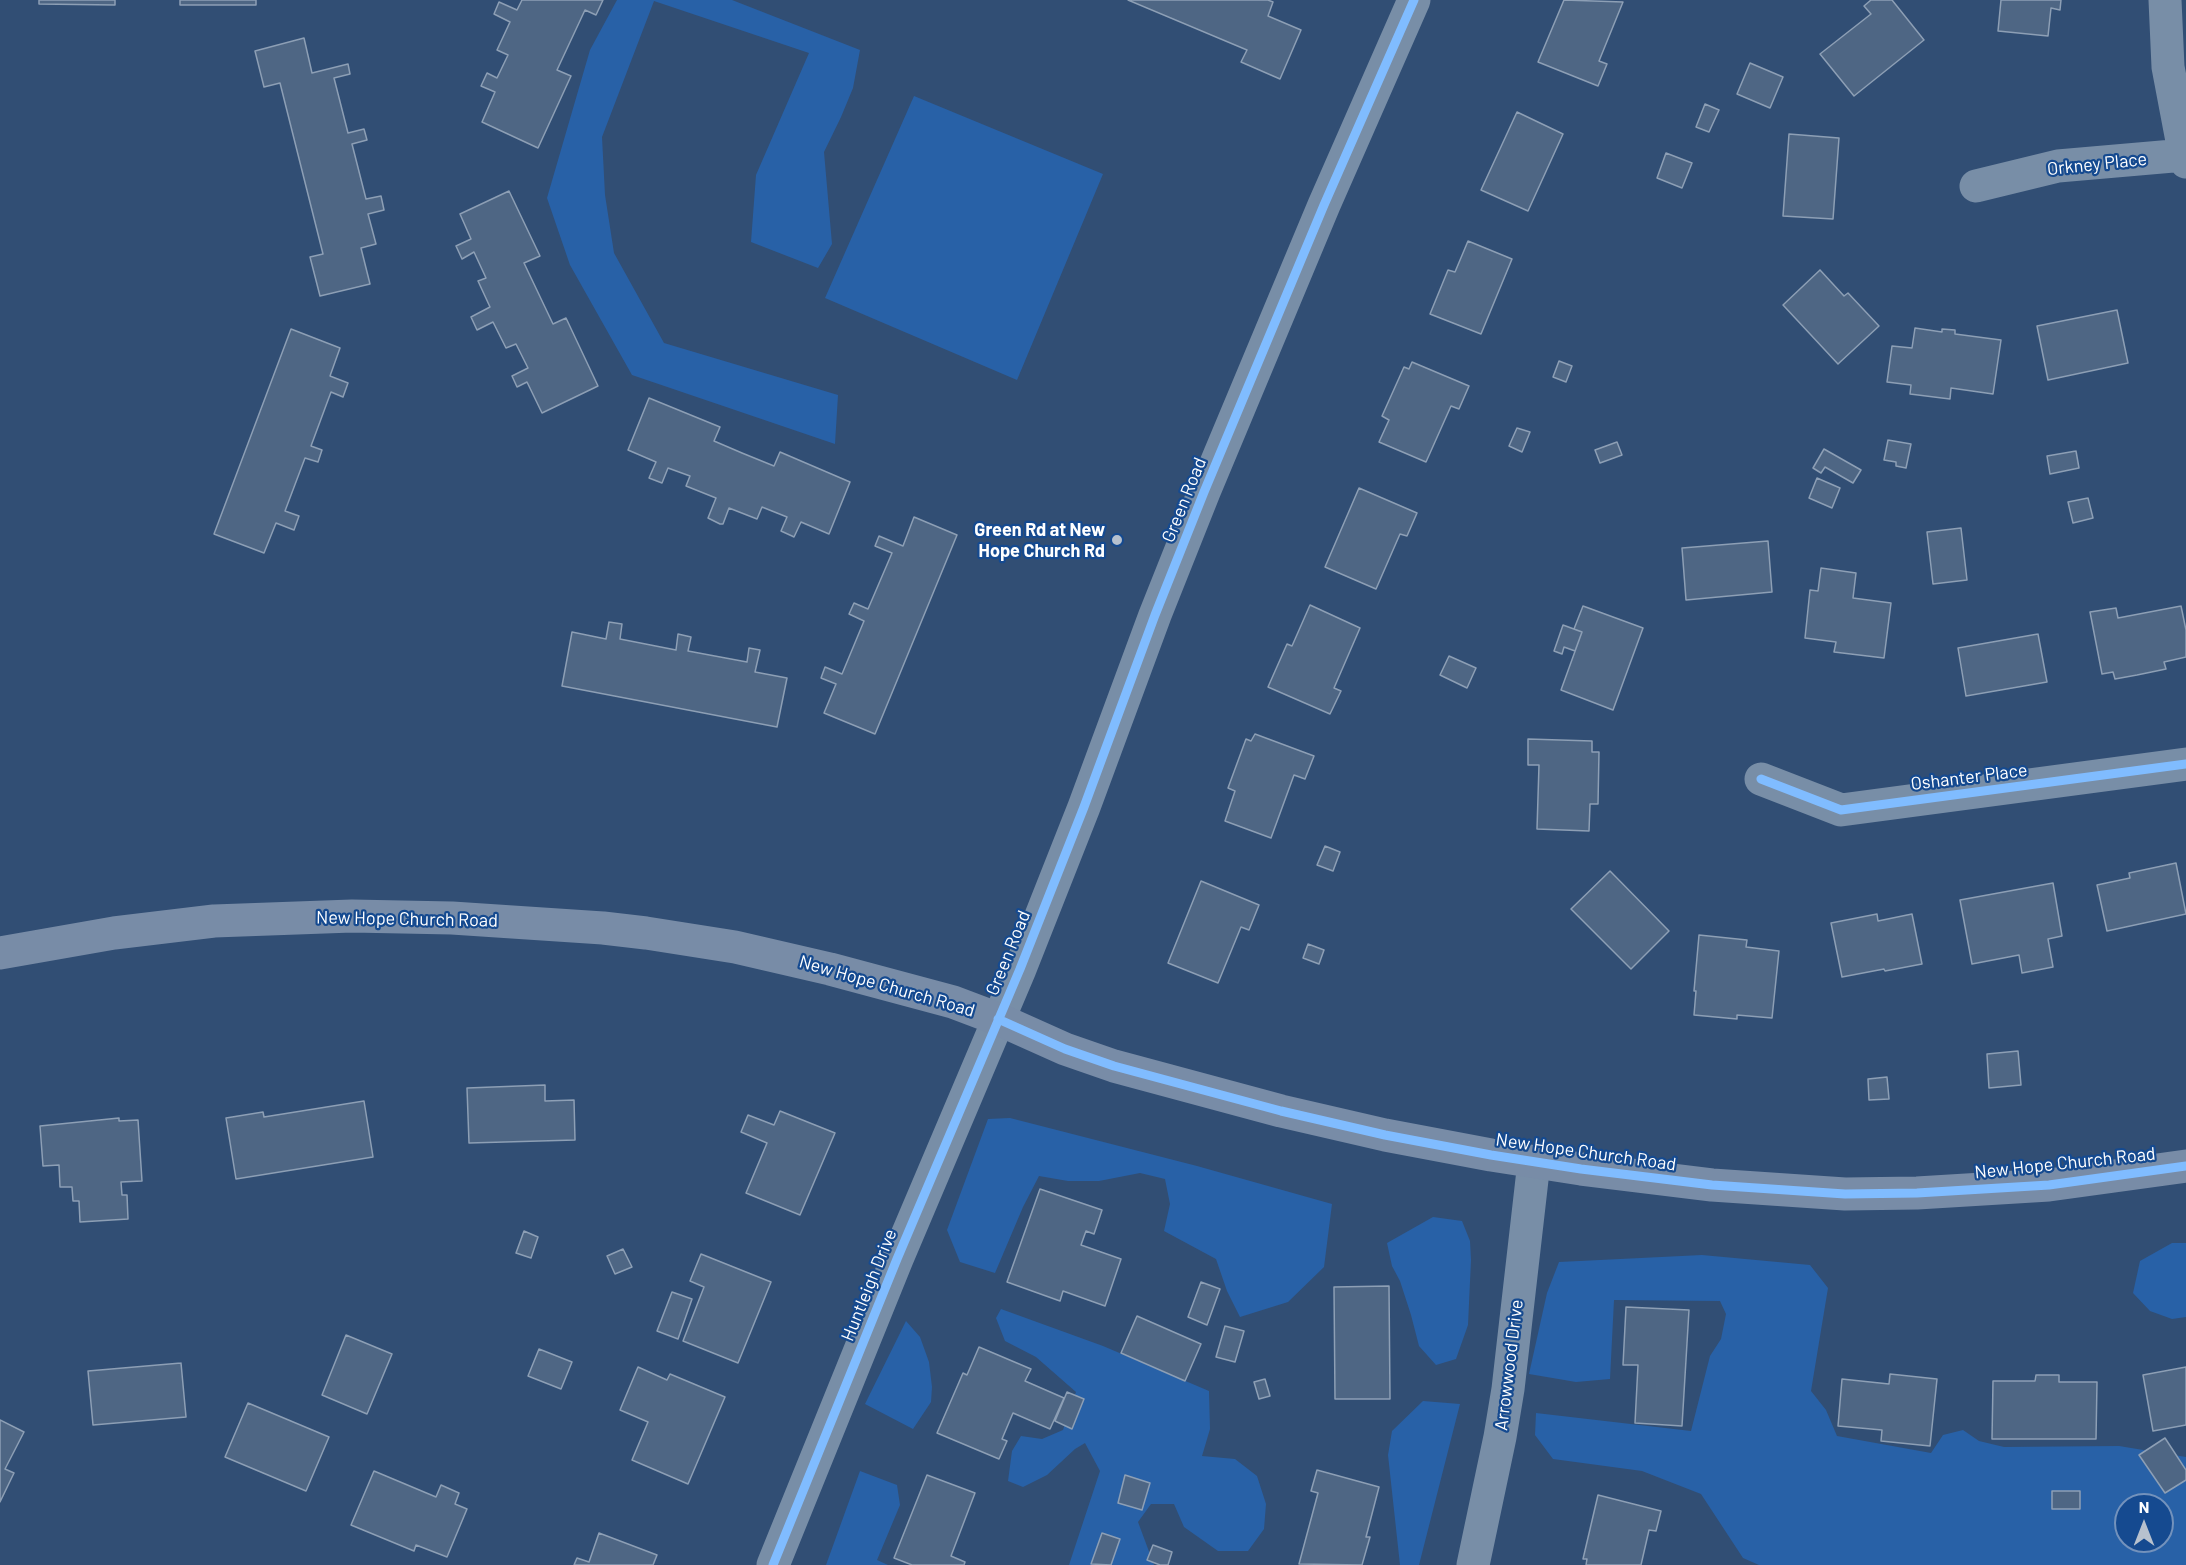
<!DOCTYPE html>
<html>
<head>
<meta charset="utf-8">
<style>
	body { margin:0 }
	#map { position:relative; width:2186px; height:1565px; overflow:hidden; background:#314e74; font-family:Barlow,sans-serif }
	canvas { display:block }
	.north { position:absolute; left:2114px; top:1493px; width:60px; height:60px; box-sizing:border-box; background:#154a90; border:2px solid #7392bc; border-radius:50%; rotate:0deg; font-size:16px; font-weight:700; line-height:24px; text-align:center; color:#fff }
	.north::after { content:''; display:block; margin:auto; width:21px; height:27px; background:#b7c1ce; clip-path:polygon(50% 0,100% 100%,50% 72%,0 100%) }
</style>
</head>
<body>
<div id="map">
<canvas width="2186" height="1565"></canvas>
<div class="north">N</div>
</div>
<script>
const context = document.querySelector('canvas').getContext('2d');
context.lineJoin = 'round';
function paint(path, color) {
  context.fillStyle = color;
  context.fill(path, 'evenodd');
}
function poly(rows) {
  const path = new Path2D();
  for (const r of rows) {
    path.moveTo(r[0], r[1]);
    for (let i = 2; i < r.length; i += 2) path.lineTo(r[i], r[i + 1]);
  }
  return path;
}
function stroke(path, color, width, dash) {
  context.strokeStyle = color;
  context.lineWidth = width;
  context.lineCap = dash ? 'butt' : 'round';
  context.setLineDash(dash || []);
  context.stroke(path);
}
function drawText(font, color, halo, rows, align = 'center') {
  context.font = font + ' Barlow,sans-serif';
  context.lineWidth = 4.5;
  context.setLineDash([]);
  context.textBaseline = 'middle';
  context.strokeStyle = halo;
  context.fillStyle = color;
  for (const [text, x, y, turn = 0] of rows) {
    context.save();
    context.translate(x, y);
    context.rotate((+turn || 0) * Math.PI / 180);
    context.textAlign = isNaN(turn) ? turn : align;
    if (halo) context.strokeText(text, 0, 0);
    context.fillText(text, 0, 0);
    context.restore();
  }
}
paint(poly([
	[617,0,732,0,860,50,853,88,841,117,824,152,832,244,818,268,751,242,756,175,809,53,654,1,602,137,605,195,614,253,664,343,838,395,835,444,632,375,570,265,547,198,590,50],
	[914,96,1103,174,1017,380,825,298],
	[1010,1118,1197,1166,1332,1204,1324,1267,1288,1302,1240,1317,1227,1291,1216,1259,1164,1231,1170,1204,1165,1179,1140,1173,1099,1181,1068,1181,1039,1176,1023,1207,995,1273,960,1262,947,1230,988,1119],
	[1433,1217,1462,1221,1470,1241,1471,1260,1468,1325,1456,1359,1436,1365,1419,1346,1411,1315,1400,1281,1392,1266,1387,1243],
	[2172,1243,2186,1243,2186,1317,2172,1319,2150,1311,2133,1293,2140,1261],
	[1702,1255,1810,1265,1828,1288,1811,1391,1826,1410,1837,1436,1931,1453,1943,1435,1963,1430,1979,1441,2004,1447,2119,1446,2186,1457,2186,1565,1759,1565,1743,1558,1701,1494,1642,1471,1553,1459,1535,1435,1536,1413,1691,1431,1710,1356,1721,1339,1726,1314,1720,1301,1614,1300,1610,1379,1576,1382,1529,1374,1547,1293,1559,1262],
	[2126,1505,2162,1505,2162,1541,2126,1541],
	[1001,1309,1103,1346,1209,1391,1210,1429,1202,1456,1235,1459,1257,1476,1266,1504,1264,1529,1248,1551,1218,1551,1184,1527,1174,1504,1151,1504,1138,1522,1154,1565,1069,1565,1100,1471,1085,1443,1075,1449,1047,1475,1023,1487,1008,1481,1012,1451,1021,1436,1042,1439,1063,1430,1076,1392,1036,1357,1005,1341,996,1318],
	[906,1321,920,1337,929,1362,932,1387,931,1402,913,1429,865,1404],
	[1423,1401,1460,1404,1419,1565,1400,1565,1388,1455,1392,1431],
	[860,1471,897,1485,900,1505,877,1560,888,1565,826,1565]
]), '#2861a7');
const building = poly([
	[39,0,115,0,115,5,39,4,39,0],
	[180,0,256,0,256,5,180,5,180,0],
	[522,0,603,0,596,15,585,10,557,70,571,76,538,148,482,122,495,92,481,86,487,73,497,78,508,55,497,50,510,22,494,14,499,2,517,10,522,0],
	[1128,0,1268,0,1273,2,1268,16,1301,30,1280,79,1241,62,1247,50,1128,0],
	[1564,0,1623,2,1599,61,1607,64,1598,86,1538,62,1564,0],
	[1871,0,1892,0,1924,40,1854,96,1820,54,1871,14,1864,6,1871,0],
	[2001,0,2061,0,2060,10,2051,8,2048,36,1998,31,2001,0],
	[304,38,312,73,348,64,350,74,334,78,348,133,364,129,367,140,352,144,366,199,381,196,384,210,368,214,376,244,361,248,370,284,320,296,310,257,323,254,280,83,264,87,255,51,304,38],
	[1750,63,1783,77,1770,108,1737,94,1750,63],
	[1705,104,1719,110,1709,132,1696,127,1705,104],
	[1517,112,1563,134,1528,211,1481,190,1517,112],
	[1789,134,1839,138,1833,219,1783,216,1789,134],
	[1666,153,1692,163,1682,188,1657,178,1666,153],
	[509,191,540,256,524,263,553,324,566,318,598,386,542,413,527,382,517,387,512,376,528,368,516,344,506,348,493,322,477,330,471,317,490,307,478,281,486,278,474,252,462,259,456,246,471,239,460,214,509,191],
	[1468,241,1512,259,1481,334,1430,314,1448,270,1455,272,1468,241],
	[1820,270,1844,296,1848,293,1879,326,1838,364,1783,305,1820,270],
	[2117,310,2128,363,2048,380,2037,326,2117,310],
	[1915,328,1942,332,1942,329,1955,330,1955,334,2001,340,1993,394,1951,388,1950,399,1910,394,1911,385,1887,382,1892,346,1912,348,1915,328],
	[291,329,340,348,330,376,348,383,343,397,331,392,311,446,322,450,318,462,305,458,285,511,299,516,294,530,276,523,264,553,214,534,291,329],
	[1559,361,1572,366,1566,382,1553,377,1559,361],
	[1412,362,1469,386,1459,409,1451,406,1426,462,1379,442,1389,420,1382,416,1404,367,1409,369,1412,362],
	[649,398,720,427,714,441,742,453,774,466,780,452,850,482,829,534,801,522,794,537,792,536,781,531,787,517,762,507,757,519,729,508,723,524,720,524,708,518,716,498,686,486,690,476,668,468,662,483,649,478,656,462,628,450,649,398],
	[1517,428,1530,432,1522,452,1509,446,1517,428],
	[1888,440,1911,444,1906,468,1896,466,1896,462,1884,460,1888,440],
	[1617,442,1622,455,1600,463,1595,450,1617,442],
	[1824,449,1861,470,1853,483,1825,467,1821,473,1813,468,1824,449],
	[2076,451,2079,468,2050,474,2047,456,2076,451],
	[1817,478,1840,488,1832,508,1809,498,1817,478],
	[1359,488,1417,513,1407,536,1400,534,1376,589,1325,567,1359,488],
	[2088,498,2093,518,2073,523,2068,502,2088,498],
	[914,517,957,535,875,734,824,713,836,684,821,678,825,667,842,674,864,621,849,614,854,603,868,609,892,553,875,546,879,536,903,546,914,517],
	[1961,528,1967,580,1933,584,1927,532,1961,528],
	[1768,541,1772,592,1686,600,1682,548,1768,541],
	[1821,568,1856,573,1853,598,1891,603,1884,658,1834,652,1836,642,1805,638,1810,590,1818,591,1821,568],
	[1310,605,1360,628,1334,688,1341,691,1330,714,1268,687,1287,644,1292,646,1310,605],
	[1583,606,1643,628,1613,710,1561,690,1582,632,1574,629,1583,606],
	[2181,606,2186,630,2186,657,2164,662,2166,669,2137,675,2115,679,2113,672,2102,674,2090,612,2116,608,2118,618,2181,606],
	[609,622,622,624,620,639,676,650,678,634,691,637,688,651,747,662,749,648,760,650,755,672,787,678,777,727,562,686,572,632,606,639,609,622],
	[1563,625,1582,632,1575,651,1564,647,1562,654,1554,651,1563,625],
	[2038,634,2047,682,1966,696,1958,648,2038,634],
	[1449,656,1476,668,1467,688,1440,675,1449,656],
	[1255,734,1314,756,1305,779,1294,775,1271,838,1225,821,1235,791,1228,788,1246,739,1251,741,1255,734],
	[1528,739,1592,741,1592,752,1599,752,1598,804,1590,804,1589,831,1537,829,1539,765,1528,765,1528,739],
	[1325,846,1340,852,1333,871,1317,865,1325,846],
	[2176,863,2186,914,2107,931,2097,885,2130,878,2129,873,2176,863],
	[1610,871,1669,931,1631,969,1571,909,1610,871],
	[1201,881,1259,905,1249,930,1241,927,1218,983,1168,963,1201,881],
	[2053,883,2062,936,2048,939,2053,967,2022,973,2019,955,1972,964,1960,900,2053,883],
	[1877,914,1878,921,1912,914,1922,964,1885,971,1884,969,1842,977,1831,923,1877,914],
	[1699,935,1747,940,1746,947,1779,951,1772,1018,1737,1015,1737,1019,1694,1015,1696,991,1694,991,1699,935],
	[1308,944,1324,950,1319,964,1303,958,1308,944],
	[2018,1051,2021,1085,1989,1088,1987,1054,2018,1051],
	[1887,1077,1889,1099,1869,1100,1868,1079,1887,1077],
	[545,1085,545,1101,574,1100,575,1140,469,1143,467,1088,545,1085],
	[364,1101,373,1157,236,1179,226,1118,263,1112,264,1117,364,1101],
	[780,1111,835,1133,800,1215,746,1193,767,1143,741,1132,748,1115,774,1125,780,1111],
	[119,1118,119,1121,138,1120,142,1181,121,1182,122,1195,127,1195,128,1219,80,1222,79,1201,73,1201,72,1187,60,1187,59,1165,43,1166,40,1126,119,1118],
	[1040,1189,1102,1210,1094,1234,1086,1231,1081,1245,1121,1259,1105,1306,1063,1291,1060,1301,1007,1282,1040,1189],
	[524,1231,538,1237,531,1258,516,1253,524,1231],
	[623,1249,632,1267,615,1274,607,1256,623,1249],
	[701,1254,771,1282,738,1363,683,1341,704,1287,690,1281,701,1254],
	[1201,1282,1220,1289,1207,1325,1188,1317,1201,1282],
	[1389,1286,1390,1399,1335,1399,1334,1287,1389,1286],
	[672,1292,692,1299,678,1339,657,1331,672,1292],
	[1626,1307,1689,1310,1682,1426,1635,1423,1638,1365,1623,1365,1626,1307],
	[1137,1316,1201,1344,1185,1381,1121,1353,1137,1316],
	[1225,1326,1244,1331,1235,1362,1216,1357,1225,1326],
	[346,1335,392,1354,367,1414,322,1395,346,1335],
	[979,1347,1031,1369,1025,1381,1064,1398,1050,1429,1013,1413,1002,1439,1007,1441,999,1459,937,1433,963,1373,967,1375,979,1347],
	[539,1349,572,1362,561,1389,528,1376,539,1349],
	[181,1363,186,1417,93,1425,88,1371,181,1363],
	[638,1367,667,1380,670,1374,725,1397,688,1484,632,1460,648,1422,620,1410,638,1367],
	[2186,1367,2186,1425,2153,1431,2143,1375,2186,1367],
	[1890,1374,1937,1379,1930,1446,1881,1441,1882,1430,1838,1426,1842,1379,1889,1384,1890,1374],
	[2036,1375,2059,1375,2059,1382,2097,1382,2096,1439,1992,1439,1993,1381,2035,1381,2036,1375],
	[1265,1379,1270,1396,1259,1399,1254,1382,1265,1379],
	[1067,1392,1084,1399,1072,1429,1055,1421,1067,1392],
	[248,1403,329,1437,306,1491,225,1457,248,1403],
	[0,1420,24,1432,5,1469,14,1473,0,1502,0,1420],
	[2165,1438,2186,1470,2186,1480,2165,1493,2139,1455,2165,1438],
	[1317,1470,1379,1487,1366,1537,1370,1537,1362,1565,1299,1564,1318,1493,1311,1491,1317,1470],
	[374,1471,436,1497,441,1485,459,1493,455,1504,467,1509,447,1557,416,1545,414,1551,351,1525,374,1471],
	[927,1475,975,1493,951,1556,965,1562,964,1565,912,1565,894,1558,927,1475],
	[1125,1475,1150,1483,1142,1510,1118,1503,1125,1475],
	[2052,1491,2080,1491,2080,1509,2052,1509,2052,1491],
	[1598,1495,1661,1511,1656,1531,1649,1530,1641,1565,1586,1565,1587,1559,1583,1559,1598,1495],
	[599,1533,657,1555,653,1565,574,1565,577,1558,589,1562,599,1533],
	[1102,1533,1120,1539,1111,1565,1091,1564,1102,1533],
	[1153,1545,1172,1552,1168,1565,1160,1565,1147,1560,1153,1545]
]);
paint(building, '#4e6684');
stroke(building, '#8d9fb5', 1.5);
stroke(poly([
	[2165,0,2168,67,2186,162],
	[1976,186,2058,166,2185,155],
	[1761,779,1841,810,2186,764],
	[1473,1565,1500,1437,1508,1389,1534,1162]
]), '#788ea7', 33);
stroke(poly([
	[773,1565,897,1259,1020,969,1084,807,1155,615,1204,492,1324,205,1414,0]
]), '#788ea7', 33);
stroke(poly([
	[0,953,114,933,214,921,352,916,452,918,603,928,646,933,735,947,830,969,953,1002,998,1019,1065,1049,1114,1066,1281,1111,1385,1135,1491,1155,1581,1169,1712,1185,1845,1194,1917,1193,2049,1185,2186,1166]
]), '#788ca7', 33);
stroke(poly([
	[1761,779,1841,810,2186,764],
	[998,1019,1065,1049,1114,1066,1281,1111,1385,1135,1491,1155,1581,1169,1712,1185,1845,1194,1917,1193,2049,1185,2186,1166],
	[773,1565,897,1259,1020,969,1084,807,1155,615,1204,492,1324,205,1414,0]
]), '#80bcff', 9);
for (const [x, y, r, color] of [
	[1117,540,6,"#b7c1ce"]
]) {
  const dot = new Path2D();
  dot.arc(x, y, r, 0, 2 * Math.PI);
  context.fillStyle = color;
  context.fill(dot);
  stroke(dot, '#154a90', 2);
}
drawText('18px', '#fff', '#154a90', [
	["Orkney Place",2097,164,-6],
	["Green Road",1184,500,-68],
	["Oshanter Place",1969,777,-7],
	["New Hope Church Road",407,919,1],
	["Green Road",1008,953,-68],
	["New Hope Church Road",887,986,16],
	["New Hope Church Road",1586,1152,8],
	["New Hope Church Road",2065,1163,-6],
	["Huntleigh Drive",869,1285,-68],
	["Arrowwood Drive",1509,1365,-83]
]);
drawText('bold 18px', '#fff', '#154a90', [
	["Green Rd at New",1105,530],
	["Hope Church Rd",1105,551]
], 'right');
</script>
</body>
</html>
